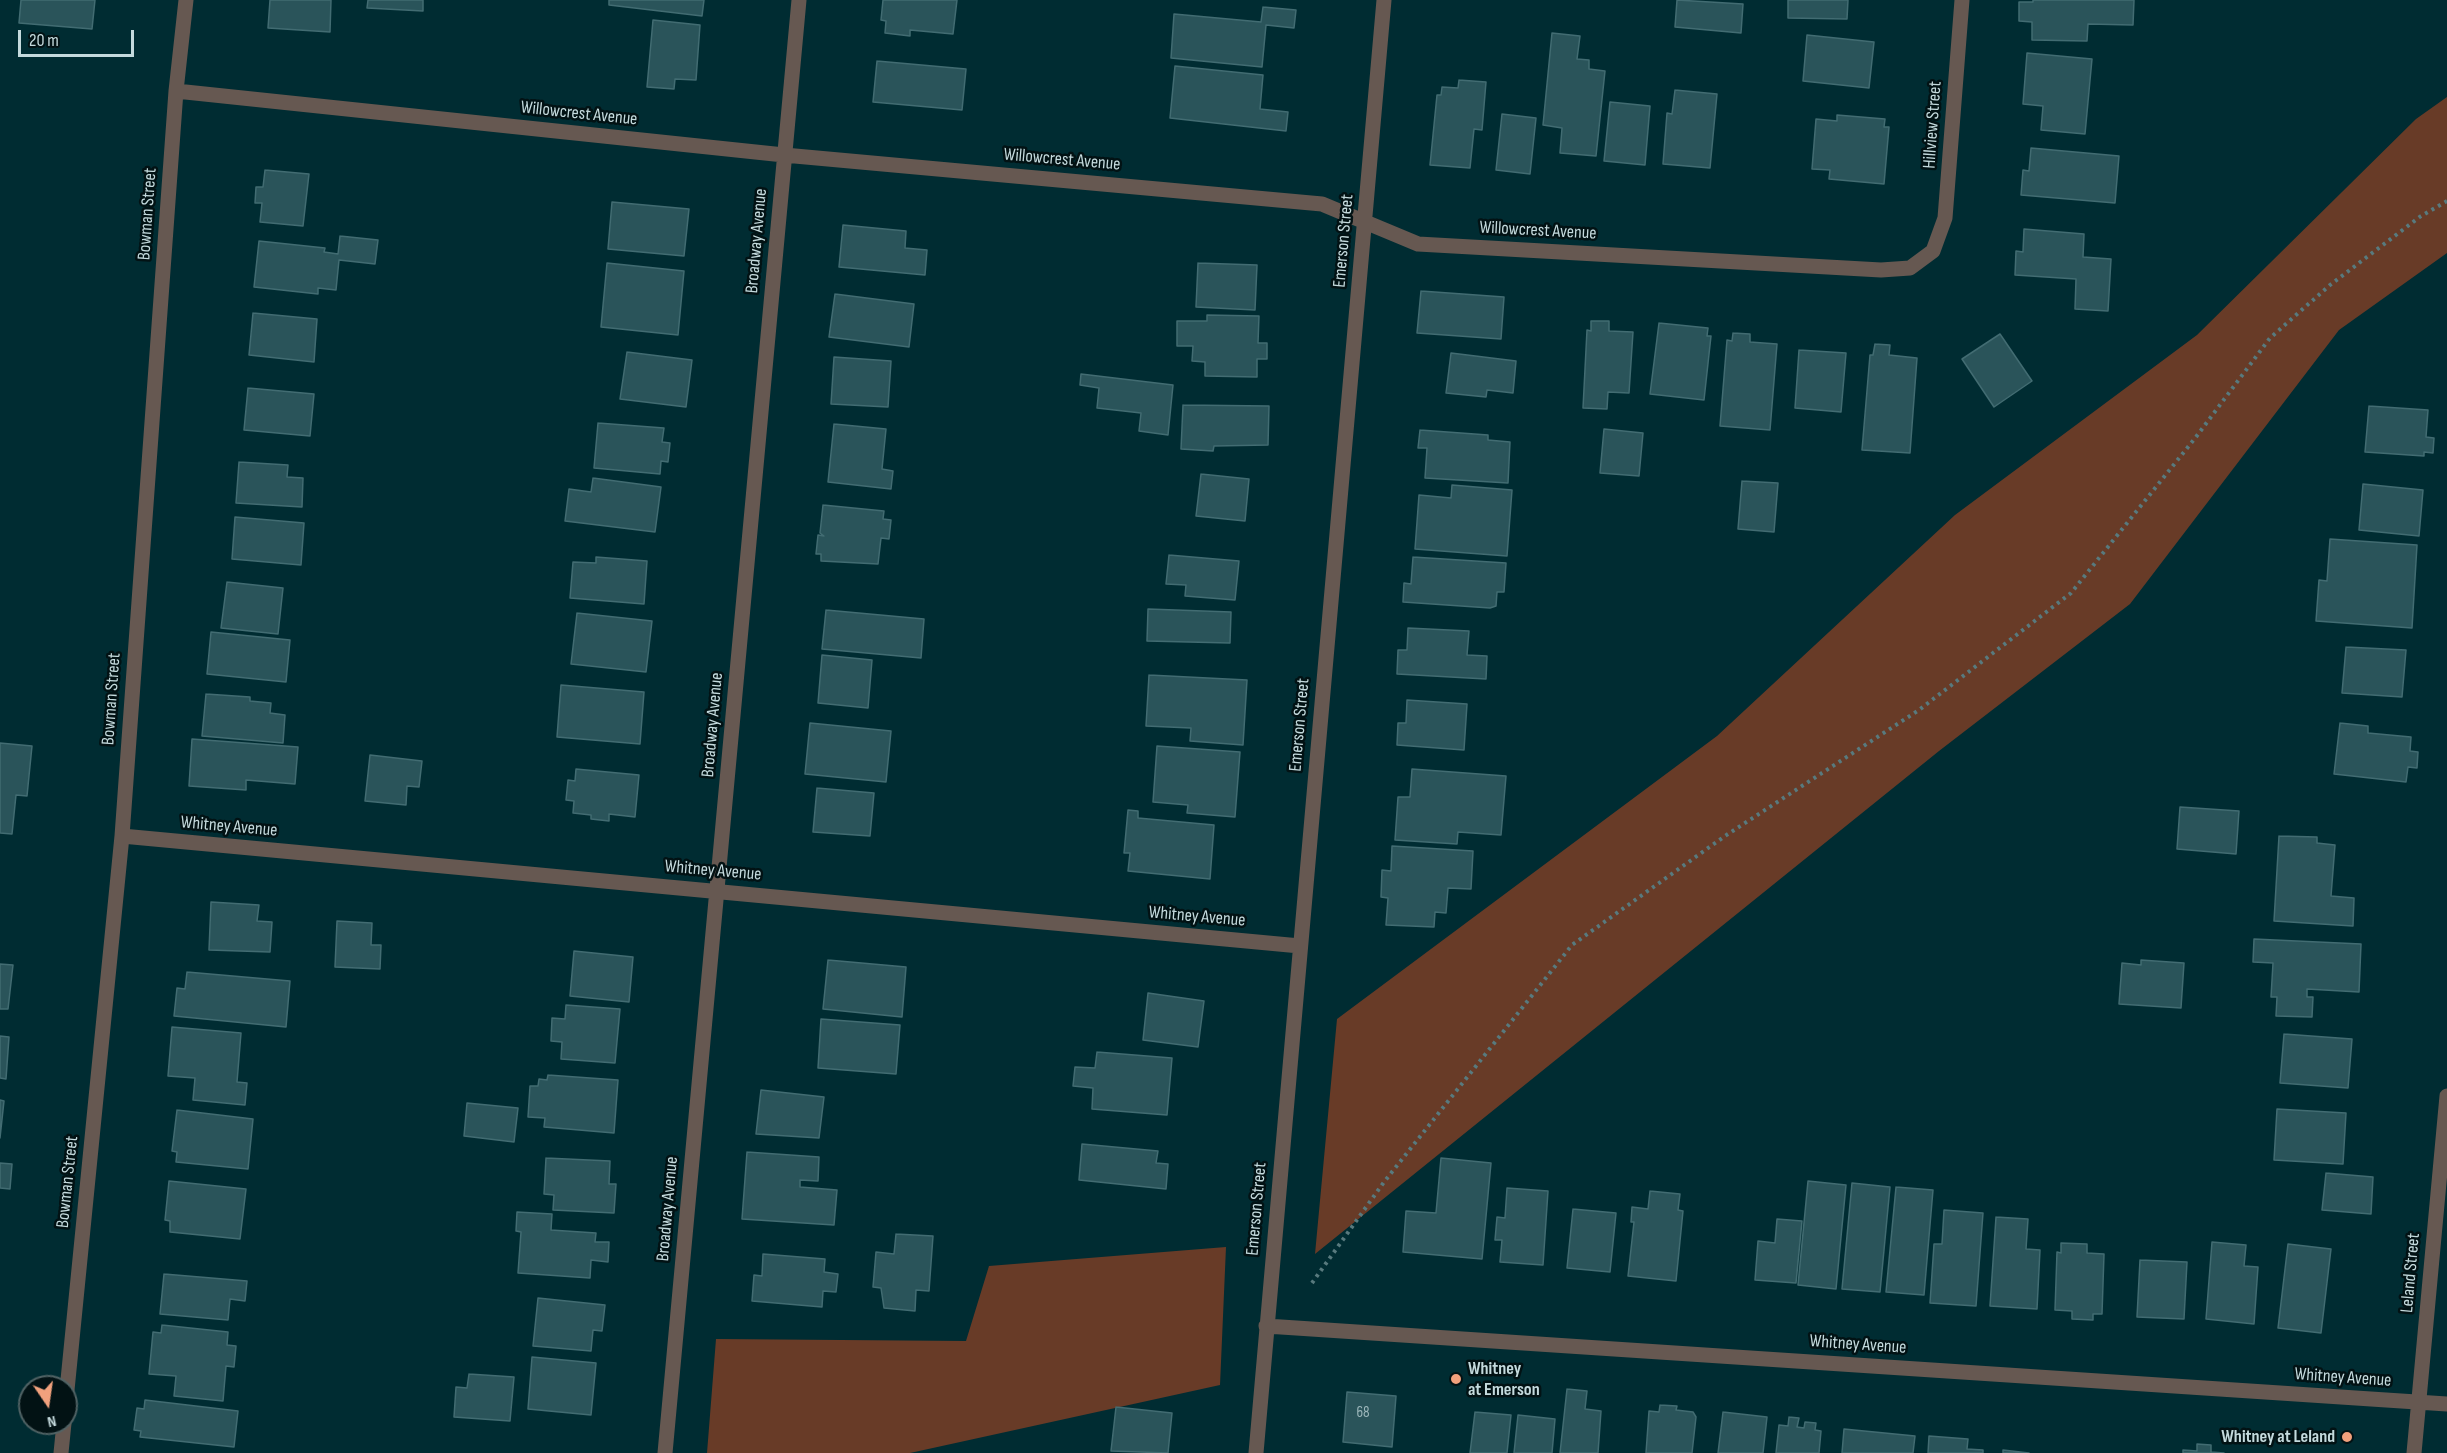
<!DOCTYPE html>
<html>
<head>
<meta charset="utf-8">
<style>
	body { margin:0 }
	#map { position:relative; width:2447px; height:1453px; overflow:hidden; background:#002c32; font-family:"Sofia Sans Condensed",sans-serif }
	canvas { display:block }
	.north { position:absolute; left:18px; top:1375px; width:60px; height:60px; box-sizing:border-box; background:#021214; border:2px solid #506264; border-radius:50%; rotate:167deg; font-size:16px; font-weight:700; line-height:24px; text-align:center; color:#c4dadd }
	.north::after { content:''; display:block; margin:auto; width:21px; height:27px; background:#f1a17d; clip-path:polygon(50% 0,100% 100%,50% 72%,0 100%) }
	.scale { position:absolute; left:18px; top:30px; width:116px; height:27px; box-sizing:border-box; border:3px solid #c4dadd; border-top:0; padding-left:8px; font-size:18px; line-height:21px; white-space:nowrap; color:#c4dadd; -webkit-text-stroke:4px #021214; paint-order:stroke }
</style>
</head>
<body>
<div id="map">
<canvas width="2447" height="1453"></canvas>
<div class="north">N</div>
<div class="scale">20 m</div>
</div>
<script>
const context = document.querySelector('canvas').getContext('2d');
context.lineJoin = 'round';
function paint(path, color) {
  context.fillStyle = color;
  context.fill(path, 'evenodd');
}
function poly(rows) {
  const path = new Path2D();
  for (const r of rows) {
    path.moveTo(r[0], r[1]);
    for (let i = 2; i < r.length; i += 2) path.lineTo(r[i], r[i + 1]);
  }
  return path;
}
function stroke(path, color, width, dash) {
  context.strokeStyle = color;
  context.lineWidth = width;
  context.lineCap = dash ? 'butt' : 'round';
  context.setLineDash(dash || []);
  context.stroke(path);
}
function drawText(font, color, halo, rows, align = 'center') {
  context.font = font + ' "Sofia Sans Condensed",sans-serif';
  context.lineWidth = 5;
  context.setLineDash([]);
  context.textBaseline = 'middle';
  context.strokeStyle = halo;
  context.fillStyle = color;
  for (const [text, x, y, turn = 0] of rows) {
    context.save();
    context.translate(x, y);
    context.rotate((+turn || 0) * Math.PI / 180);
    context.textAlign = isNaN(turn) ? turn : align;
    if (halo) context.strokeText(text, 0, 0);
    context.fillText(text, 0, 0);
    context.restore();
  }
}
paint(poly([
	[2447,97,2447,253,2339,330,2130,604,1939,751,1315,1254,1337,1019,1717,736,1955,515,2197,335,2416,119],
	[1226,1247,1220,1385,910,1453,707,1453,716,1339,966,1341,989,1266]
]), '#683b27');
const building = poly([
	[21,0,95,0,92,29,19,23,21,0],
	[270,0,331,0,330,32,268,28,270,0],
	[368,0,423,0,423,11,367,8,368,0],
	[609,0,704,0,702,16,609,5,609,0],
	[883,0,957,0,953,34,910,30,910,36,885,33,886,21,881,20,883,0],
	[1677,0,1743,4,1741,33,1675,27,1677,0],
	[1788,0,1848,0,1847,19,1788,18,1788,0],
	[2033,0,2134,0,2133,25,2088,24,2087,41,2032,40,2032,22,2019,21,2019,2,2033,2,2033,0],
	[1263,7,1296,10,1294,28,1266,25,1262,67,1171,58,1174,14,1261,22,1263,7],
	[653,20,700,25,696,80,675,79,674,89,647,87,653,20],
	[1552,33,1580,36,1577,59,1589,60,1589,69,1605,71,1596,156,1560,153,1562,128,1543,125,1552,33],
	[1807,35,1874,42,1869,88,1803,81,1807,35],
	[2027,53,2092,59,2085,134,2041,130,2043,106,2023,104,2027,53],
	[877,61,966,69,962,110,873,102,877,61],
	[1175,66,1263,75,1260,109,1288,112,1286,131,1170,118,1175,66],
	[1459,80,1486,82,1482,130,1474,129,1470,168,1430,165,1437,95,1441,95,1442,87,1458,88,1459,80],
	[1675,90,1717,94,1710,168,1663,164,1667,113,1672,114,1675,90],
	[1610,102,1650,106,1645,165,1604,161,1610,102],
	[1502,114,1536,118,1530,174,1496,170,1502,114],
	[1837,115,1885,119,1884,127,1889,127,1884,184,1829,179,1830,170,1812,169,1816,119,1837,121,1837,115],
	[2031,148,2119,156,2115,203,2021,195,2023,170,2029,171,2031,148],
	[265,170,309,174,303,226,260,222,262,203,255,203,256,187,263,187,265,170],
	[612,202,689,209,684,256,608,249,612,202],
	[843,225,906,231,905,248,927,250,925,275,839,267,843,225],
	[2024,229,2084,234,2083,257,2111,259,2108,311,2075,309,2076,279,2015,275,2016,251,2023,252,2024,229],
	[340,236,378,240,375,264,339,260,336,290,318,288,318,294,254,287,259,241,325,248,324,252,338,254,340,236],
	[607,263,684,271,678,335,601,327,607,263],
	[1198,263,1257,265,1255,310,1196,307,1198,263],
	[1421,291,1504,297,1501,339,1417,333,1421,291],
	[835,294,914,304,909,347,829,337,835,294],
	[253,313,317,319,314,362,249,355,253,313],
	[1207,315,1259,316,1258,343,1267,343,1267,359,1257,359,1257,377,1205,376,1205,362,1192,361,1193,346,1177,346,1177,321,1207,321,1207,315],
	[1591,321,1609,321,1609,331,1633,332,1629,393,1608,392,1607,409,1583,408,1587,330,1591,331,1591,321],
	[1659,323,1708,328,1707,336,1711,336,1704,400,1650,394,1659,323],
	[1733,333,1750,334,1750,342,1777,344,1770,430,1720,426,1727,340,1732,341,1733,333],
	[2000,334,2032,381,1994,407,1962,359,2000,334],
	[1875,344,1890,345,1889,355,1917,358,1910,453,1862,450,1870,355,1873,355,1875,344],
	[1799,350,1846,353,1841,412,1795,408,1799,350],
	[627,352,692,360,686,407,620,399,627,352],
	[1451,353,1516,361,1513,393,1487,390,1486,397,1446,393,1451,353],
	[834,357,891,361,888,407,831,404,834,357],
	[1081,374,1173,385,1168,435,1139,431,1141,413,1097,408,1099,388,1080,385,1081,374],
	[248,388,314,394,310,436,244,430,248,388],
	[1183,405,1269,406,1268,445,1214,446,1213,451,1181,449,1183,405],
	[2369,406,2428,410,2426,437,2434,438,2433,453,2424,452,2424,456,2365,452,2369,406],
	[598,423,664,428,662,442,670,443,668,462,661,461,660,474,594,468,598,423],
	[834,424,886,429,882,469,893,471,891,489,828,482,834,424],
	[1604,429,1643,433,1639,476,1600,473,1604,429],
	[1420,430,1488,435,1488,440,1510,442,1508,483,1425,478,1427,448,1418,448,1420,430],
	[239,462,288,465,287,477,303,478,302,507,236,503,239,462],
	[1201,474,1249,479,1245,521,1196,516,1201,474],
	[593,478,661,487,655,532,565,521,569,489,591,492,593,478],
	[1742,481,1778,483,1774,532,1738,529,1742,481],
	[2363,484,2423,490,2419,536,2359,530,2363,484],
	[1452,485,1512,490,1507,556,1415,549,1419,495,1451,498,1452,485],
	[823,505,884,511,883,519,891,520,889,539,881,538,878,564,821,561,821,554,816,554,818,535,824,536,820,533,823,505],
	[235,517,304,523,301,565,232,559,235,517],
	[2330,539,2417,545,2412,628,2316,621,2319,580,2327,581,2330,539],
	[1169,555,1239,561,1235,600,1185,596,1186,585,1166,584,1169,555],
	[596,557,647,561,644,604,570,598,573,562,596,563,596,557],
	[1413,557,1506,563,1504,592,1497,592,1496,606,1490,608,1403,602,1404,583,1411,584,1413,557],
	[227,582,283,588,278,634,221,628,227,582],
	[1148,609,1231,612,1230,643,1147,641,1148,609],
	[826,610,924,619,921,658,822,649,826,610],
	[577,613,652,621,646,672,571,664,577,613],
	[1408,628,1469,631,1467,655,1487,656,1486,679,1397,674,1398,650,1407,650,1408,628],
	[211,632,290,640,286,682,207,674,211,632],
	[2346,647,2406,650,2402,697,2342,693,2346,647],
	[822,655,872,660,868,708,818,703,822,655],
	[1149,675,1247,680,1243,745,1190,741,1191,728,1146,726,1149,675],
	[561,685,644,692,640,744,557,737,561,685],
	[206,694,250,697,250,701,271,703,270,713,285,715,283,743,202,736,206,694],
	[1407,700,1467,704,1464,750,1397,745,1398,723,1406,723,1407,700],
	[810,723,891,731,886,782,805,774,810,723],
	[2340,723,2368,726,2368,733,2411,737,2410,751,2418,752,2417,768,2408,767,2406,782,2334,774,2340,723],
	[192,739,298,747,295,784,246,780,246,790,189,786,192,739],
	[0,743,32,746,27,796,16,795,12,834,0,833,0,743],
	[1157,746,1240,752,1235,817,1187,813,1188,805,1153,802,1157,746],
	[370,755,422,761,419,787,407,786,406,805,365,801,370,755],
	[576,769,639,775,635,817,609,814,609,821,591,819,591,815,573,813,574,801,566,800,568,780,575,781,576,769],
	[1412,769,1506,776,1501,835,1458,832,1457,844,1395,840,1398,797,1410,797,1412,769],
	[817,788,874,793,870,836,813,832,817,788],
	[2180,807,2239,811,2236,854,2177,849,2180,807],
	[1128,810,1138,811,1138,818,1214,825,1210,879,1128,871,1130,853,1124,853,1128,810],
	[2279,836,2317,837,2317,843,2335,845,2331,896,2354,898,2353,926,2274,921,2279,836],
	[1392,846,1473,851,1471,889,1448,888,1446,913,1435,912,1434,927,1386,925,1388,898,1381,897,1382,870,1391,871,1392,846],
	[211,902,259,905,257,921,272,922,270,952,209,950,211,902],
	[337,921,372,923,371,945,381,945,380,969,335,967,337,921],
	[2254,939,2361,944,2359,992,2307,989,2307,997,2313,997,2312,1017,2276,1016,2277,997,2271,997,2273,963,2253,962,2254,939],
	[574,951,633,957,629,1002,570,996,574,951],
	[828,960,906,967,902,1017,823,1009,828,960],
	[2141,960,2184,963,2181,1008,2119,1004,2122,963,2141,965,2141,960],
	[0,964,13,965,8,1009,0,1009,0,964],
	[187,972,290,981,286,1027,174,1016,177,988,185,989,187,972],
	[1148,993,1204,1001,1198,1047,1143,1040,1148,993],
	[566,1005,620,1009,615,1063,561,1059,562,1042,551,1041,552,1018,565,1019,566,1005],
	[821,1019,900,1025,896,1074,818,1068,821,1019],
	[172,1027,241,1033,237,1082,247,1083,245,1105,193,1100,195,1078,168,1076,172,1027],
	[2284,1034,2352,1039,2348,1088,2280,1083,2284,1034],
	[0,1036,9,1037,6,1079,0,1078,0,1036],
	[1097,1052,1172,1058,1167,1115,1092,1109,1093,1088,1073,1086,1075,1067,1095,1068,1097,1052],
	[548,1075,618,1080,614,1133,544,1127,545,1118,528,1117,530,1086,538,1086,539,1079,547,1080,548,1075],
	[761,1090,824,1097,819,1138,756,1134,761,1090],
	[0,1100,4,1101,0,1138,0,1100],
	[467,1103,518,1108,514,1142,464,1136,467,1103],
	[2277,1109,2346,1113,2343,1164,2274,1160,2277,1109],
	[177,1110,253,1119,248,1169,176,1162,177,1152,172,1151,177,1110],
	[1082,1144,1158,1151,1156,1163,1168,1164,1166,1189,1079,1180,1082,1144],
	[747,1152,819,1157,818,1181,800,1180,800,1187,837,1190,834,1225,742,1219,747,1152],
	[546,1158,610,1161,609,1184,616,1184,614,1213,553,1210,554,1195,544,1194,546,1158],
	[1441,1158,1491,1163,1482,1259,1403,1252,1406,1211,1436,1213,1441,1158],
	[0,1163,12,1164,10,1189,0,1188,0,1163],
	[2326,1173,2373,1177,2371,1214,2322,1210,2326,1173],
	[169,1181,246,1189,240,1239,170,1232,170,1221,165,1220,169,1181],
	[1808,1181,1846,1185,1836,1289,1798,1285,1808,1181],
	[1852,1183,1890,1187,1880,1292,1842,1289,1852,1183],
	[1896,1187,1933,1190,1924,1295,1886,1292,1896,1187],
	[1507,1188,1548,1191,1543,1265,1500,1262,1502,1240,1495,1240,1497,1217,1505,1218,1507,1188],
	[1650,1191,1680,1194,1678,1210,1683,1211,1676,1281,1628,1276,1634,1222,1631,1222,1632,1207,1648,1209,1650,1191],
	[1573,1209,1616,1213,1610,1272,1567,1268,1573,1209],
	[1944,1210,1983,1213,1976,1306,1930,1303,1934,1244,1942,1244,1944,1210],
	[517,1212,552,1214,551,1230,596,1233,595,1242,609,1242,608,1262,591,1260,590,1278,518,1273,521,1232,516,1231,517,1212],
	[1996,1217,2028,1219,2026,1249,2040,1250,2037,1309,1990,1306,1996,1217],
	[1777,1219,1802,1221,1796,1283,1755,1280,1758,1241,1775,1243,1777,1219],
	[896,1234,933,1236,929,1291,916,1290,915,1311,884,1308,881,1288,873,1287,876,1252,894,1254,896,1234],
	[2212,1242,2246,1245,2244,1266,2258,1267,2254,1324,2206,1319,2212,1242],
	[2061,1243,2087,1244,2087,1253,2104,1254,2102,1314,2093,1314,2093,1320,2072,1319,2072,1311,2055,1310,2057,1252,2061,1253,2061,1243],
	[2288,1244,2331,1249,2321,1333,2278,1328,2288,1244],
	[763,1254,825,1259,824,1272,838,1274,836,1292,823,1291,822,1307,752,1301,754,1275,762,1276,763,1254],
	[2140,1260,2187,1262,2184,1319,2137,1317,2140,1260],
	[164,1274,247,1281,245,1301,230,1299,228,1320,160,1314,164,1274],
	[538,1298,605,1305,602,1331,593,1330,591,1351,533,1346,538,1298],
	[162,1325,228,1332,227,1345,236,1346,234,1367,226,1366,223,1401,174,1396,176,1376,149,1374,153,1332,161,1333,162,1325],
	[532,1357,596,1363,591,1415,528,1409,532,1357],
	[469,1374,514,1377,510,1421,454,1417,456,1387,467,1388,469,1374],
	[1567,1389,1587,1391,1585,1409,1601,1411,1598,1453,1560,1453,1567,1389],
	[1347,1392,1396,1396,1392,1447,1343,1442,1347,1392],
	[145,1400,238,1411,234,1447,140,1437,141,1431,134,1430,137,1408,144,1409,145,1400],
	[1660,1405,1677,1406,1676,1410,1693,1412,1696,1417,1692,1453,1646,1453,1649,1411,1659,1412,1660,1405],
	[1116,1407,1172,1413,1168,1453,1111,1451,1116,1407],
	[1475,1412,1511,1415,1507,1453,1470,1453,1475,1412],
	[1723,1412,1767,1417,1763,1453,1718,1453,1723,1412],
	[1518,1415,1555,1419,1552,1453,1514,1453,1518,1415],
	[1789,1417,1799,1418,1797,1427,1804,1428,1805,1422,1816,1423,1815,1430,1821,1431,1819,1453,1776,1453,1779,1425,1788,1426,1789,1417],
	[1844,1429,1915,1436,1913,1453,1842,1453,1844,1429],
	[1929,1436,1968,1439,1967,1449,1983,1450,1983,1453,1928,1453,1929,1436],
	[2197,1444,2211,1445,2211,1452,2224,1453,2183,1453,2183,1450,2197,1451,2197,1444],
	[2003,1450,2029,1453,2003,1453,2003,1450]
]);
paint(building, '#2a545a');
stroke(building, '#426c72', 1.5);
stroke(poly([
	[1312,1283,1384,1182,1572,945,1725,836,1919,710,2071,593,2196,437,2270,338,2330,285,2421,216,2447,201]
]), '#587a7e', 4, [3, 4.5]);
stroke(poly([
	[176,91,784,155,1322,204,1418,244,1881,270,1910,268,1933,251,1945,218,1962,0],
	[122,836,1300,946],
	[1266,1326,2447,1404],
	[66,1400,122,836,176,91,186,0],
	[61,1453,64,1423],
	[665,1453,799,0],
	[1256,1453,1384,0],
	[2414,1453,2447,1096]
]), '#665851', 15);
for (const [x, y, r, color] of [
	[1456,1379,6,"#f1a17d"],
	[2347,1437,6,"#f1a17d"]
]) {
  const dot = new Path2D();
  dot.arc(x, y, r, 0, 2 * Math.PI);
  context.fillStyle = color;
  context.fill(dot);
  stroke(dot, '#021214', 2);
}
drawText('15px', '#9eb8bc', null, [
	["68",1363,1413]
]);
drawText('18px', '#c4dadd', '#021214', [
	["Willowcrest Avenue",579,114,6],
	["Hillview Street",1933,125,-86],
	["Willowcrest Avenue",1062,160,5],
	["Bowman Street",148,214,-86],
	["Willowcrest Avenue",1538,231,3],
	["Broadway Avenue",757,241,-85],
	["Emerson Street",1344,241,-85],
	["Bowman Street",112,699,-86],
	["Broadway Avenue",713,725,-85],
	["Emerson Street",1300,725,-85],
	["Whitney Avenue",229,827,5],
	["Whitney Avenue",713,871,5],
	["Whitney Avenue",1197,917,5],
	["Bowman Street",68,1182,-84],
	["Broadway Avenue",668,1209,-85],
	["Emerson Street",1257,1209,-85],
	["Leland Street",2411,1273,-85],
	["Whitney Avenue",1858,1345,4],
	["Whitney Avenue",2343,1378,4]
]);
drawText('bold 18px', '#c4dadd', '#021214', [
	["Whitney",1468,1369],
	["at Emerson",1468,1390],
	["Whitney at Leland",2335,1437,"right"]
], 'left');
</script>
</body>
</html>
